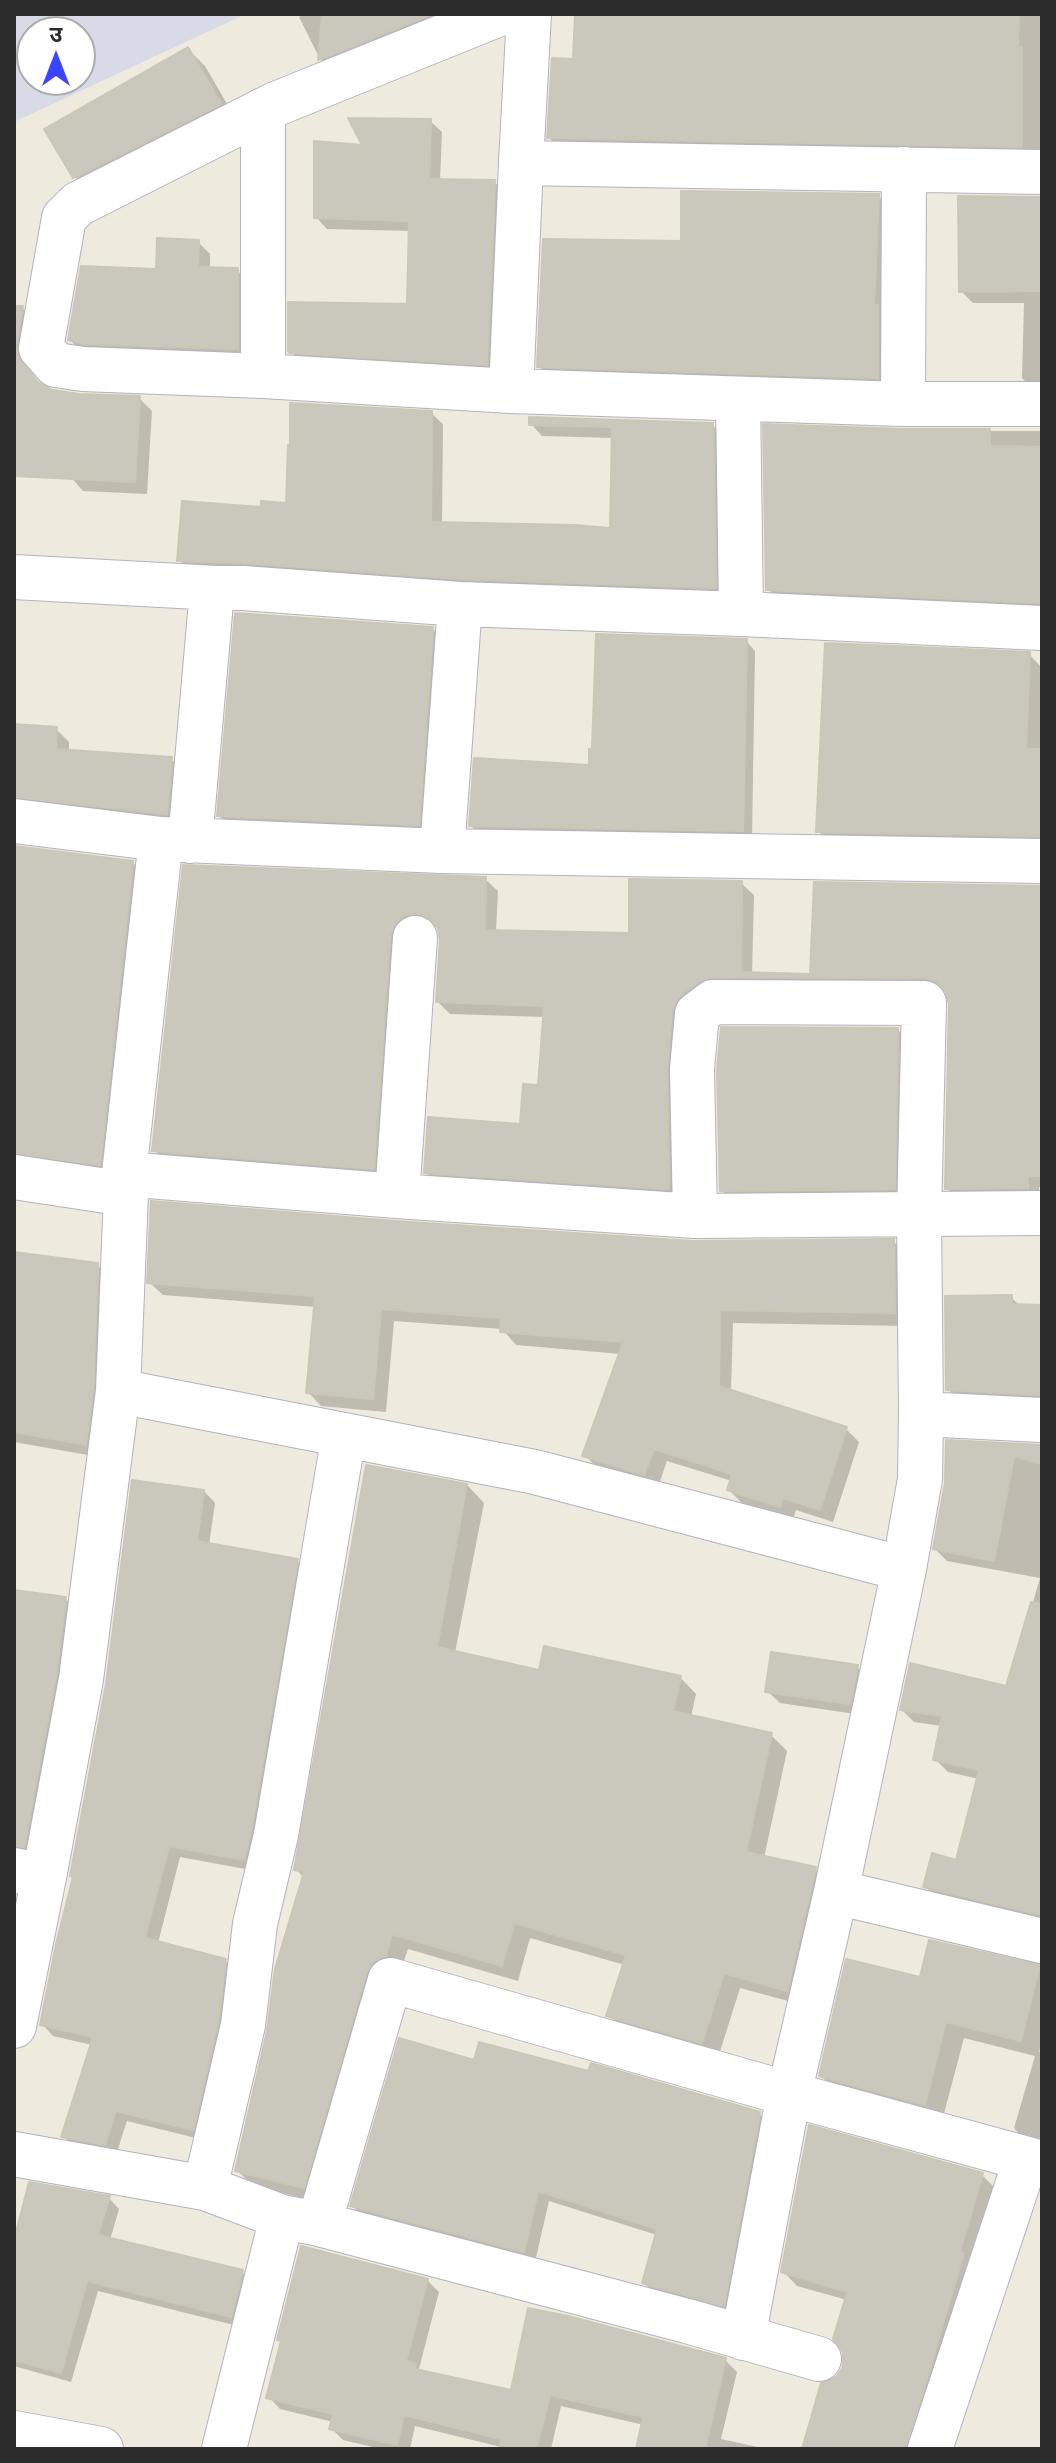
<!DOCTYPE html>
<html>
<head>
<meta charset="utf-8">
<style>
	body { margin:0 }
	#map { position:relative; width:1056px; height:2463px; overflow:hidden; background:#efeade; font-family:"Golos Text","Noto Sans Devanagari",sans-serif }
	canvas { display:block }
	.frame { position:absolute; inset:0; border:16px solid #2c2c2c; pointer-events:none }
	.north { position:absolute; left:16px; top:16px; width:80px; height:80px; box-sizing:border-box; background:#fff; border:2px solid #ababab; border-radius:50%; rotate:0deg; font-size:22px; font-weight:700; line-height:32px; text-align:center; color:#2c2c2c }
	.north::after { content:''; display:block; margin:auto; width:28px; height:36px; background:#3b45ff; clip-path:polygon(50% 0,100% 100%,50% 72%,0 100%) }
</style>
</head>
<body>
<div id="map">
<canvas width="1056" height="2463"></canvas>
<div class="frame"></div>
<div class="north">उ</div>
</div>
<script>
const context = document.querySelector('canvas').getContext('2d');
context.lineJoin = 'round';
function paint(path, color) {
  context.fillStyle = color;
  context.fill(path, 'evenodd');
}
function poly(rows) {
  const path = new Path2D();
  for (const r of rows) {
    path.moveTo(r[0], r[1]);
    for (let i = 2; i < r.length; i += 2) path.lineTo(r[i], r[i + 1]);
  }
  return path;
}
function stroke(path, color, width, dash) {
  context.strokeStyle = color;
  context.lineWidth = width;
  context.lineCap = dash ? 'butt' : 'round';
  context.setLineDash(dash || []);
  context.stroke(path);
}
paint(poly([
	[14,14,246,14,14,122],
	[32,32,80,32,80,80,32,80]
]), '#d9dae8');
paint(poly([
	[305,14,492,14,337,76,320,59,299,17],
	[577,14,1042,14,1042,158,562,150,549,138,575,61],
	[188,49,205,66,237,121,92,194,75,177,47,129],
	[430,121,442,132,440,182,494,182,506,193,498,375,303,363,290,350,409,306,411,231,327,229,316,217,365,147],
	[878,196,888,206,888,388,549,376,539,366,683,243],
	[1042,199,1042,390,1034,390,1022,378,1024,303,973,303,961,291],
	[198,242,210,254,210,270,237,270,249,283,249,360,82,352,70,340],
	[14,308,22,308,35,321,29,358,29,369,35,380,52,392,79,396,139,398,152,411,147,494,83,491,14,411],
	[431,413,443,424,442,525,612,530,614,438,542,436,531,424,712,425,724,436,726,598,191,571,179,560,262,509,288,505],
	[903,431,1042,431,1042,614,780,602,768,589],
	[432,629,454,650,440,846,241,837,219,816],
	[746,641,755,651,752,839,480,835,471,826,591,768],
	[1029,654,1041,667,1042,847,831,844,818,831],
	[14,726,56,729,69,742,69,752,171,759,185,772,180,826,14,813],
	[14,848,133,863,146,876,112,1177,14,1169],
	[185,867,485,879,498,891,496,932,631,936,741,883,754,895,752,975,812,976,1042,888,1042,1187,1039,1187,1039,1200,959,1200,947,1188,951,1003,948,993,938,990,711,994,681,1201,438,1184,426,1172,522,1127,540,1087,545,1017,450,1014,438,1002,442,940,440,928,430,925,385,1180,166,1163,154,1150],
	[898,1030,910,1042,906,1201,734,1202,721,1190],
	[893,1241,907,1255,908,1326,733,1323,731,1392,846,1429,859,1442,833,1522,796,1510,793,1519,742,1503,729,1490,732,1481,667,1461,658,1487,598,1469,585,1455,621,1354,516,1345,502,1329,394,1321,386,1412,321,1406,308,1392,316,1307,163,1295,149,1282,693,1243],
	[14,1254,97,1265,110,1278,99,1457,14,1442],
	[1011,1297,1020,1306,1042,1307,1042,1406,960,1402,948,1389],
	[948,1442,1042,1447,1042,1924,938,1899,925,1886,957,1862,979,1779,948,1772,935,1759,942,1726,914,1722,902,1710,1008,1688,1040,1578,947,1561,935,1549,947,1484],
	[367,1467,468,1486,484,1503,455,1653,540,1672,680,1677,696,1694,691,1717,771,1735,787,1751,764,1858,815,1869,831,1885,803,2005,740,1988,718,2058,625,2031,609,2015,625,1965,530,1938,518,1981,408,1949,320,2202,253,2186,237,2170,304,1878,296,1869],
	[204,1491,215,1503,209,1545,297,1561,308,1573,256,1871,180,1857,158,1943,225,1961,236,1973,204,2140,127,2121,116,2155,75,2148,64,2136,92,2045,53,2036,42,2024],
	[14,1592,65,1599,79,1612,37,1859,14,1862],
	[857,1667,870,1679,862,1715,780,1703,767,1691],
	[1039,1967,1042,1970,1042,2041,1039,2052,1042,2052,1042,2145,1026,2141,1014,2128,1035,2056,964,2038,942,2121,838,2093,821,2076,921,1980],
	[476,2063,759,2114,771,2125,735,2316,655,2294,644,2283,657,2235,549,2201,535,2262,364,2217,352,2206],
	[982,2175,996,2189,922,2449,804,2449,845,2367,847,2300,797,2286,783,2271],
	[109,2198,119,2209,110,2240,242,2272,253,2282,242,2327,98,2291,71,2382,14,2366,14,2293],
	[427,2280,439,2292,419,2369,422,2372,513,2392,725,2360,737,2372,721,2439,767,2449,638,2449,644,2425,561,2406,551,2449,501,2449,501,2447,415,2426,410,2449,381,2449,343,2440,331,2428,333,2422,280,2409,269,2397]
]), '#0003');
const building = poly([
	[322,14,432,14,318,60,322,14],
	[575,14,1019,14,1018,47,1022,47,1022,147,547,138,552,58,573,59,575,14],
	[188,47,221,104,73,178,44,129,188,47],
	[348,118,431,119,429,179,495,180,487,365,290,353,288,351,288,302,407,304,409,221,314,218,314,141,362,145,348,118],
	[681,191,879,194,874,305,878,305,878,378,537,367,543,239,681,241,681,191],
	[958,196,1042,197,1042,291,959,292,958,196],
	[157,238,199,240,198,267,238,268,238,349,85,344,68,340,81,266,156,269,157,238],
	[14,306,23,306,16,344,17,355,38,382,52,390,79,394,140,396,135,482,14,476,14,306],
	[290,403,432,411,431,522,574,525,610,528,612,427,529,425,529,417,713,423,716,588,461,579,245,563,177,561,182,501,261,507,261,501,286,503,288,445,290,445,290,403],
	[763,424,903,429,990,429,990,446,1042,447,1042,603,766,590,763,424],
	[235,613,433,627,419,825,217,816,235,613],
	[596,634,747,639,743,831,469,826,474,758,589,765,589,749,592,749,596,634],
	[825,643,1030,652,1026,749,1042,749,1042,836,816,832,825,643],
	[14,724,57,727,56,749,172,757,167,814,14,797,14,724],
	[14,846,133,861,100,1165,14,1153,14,846],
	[183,865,486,877,485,930,629,933,629,879,742,881,741,972,810,974,814,882,1042,886,1042,1176,1028,1176,1028,1188,945,1189,949,1004,945,990,936,981,924,978,713,977,698,982,682,994,676,1001,672,1011,667,1067,669,1189,424,1173,428,1117,520,1124,523,1084,538,1085,544,1006,436,1002,440,940,438,928,428,917,416,913,403,916,395,923,390,936,374,1169,152,1151,183,865],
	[721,1027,898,1028,895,1189,720,1191,717,1070,721,1027],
	[151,1201,395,1221,693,1241,894,1239,895,1313,720,1310,719,1386,847,1427,820,1510,783,1498,780,1507,727,1490,732,1474,654,1449,644,1475,582,1456,623,1342,500,1332,501,1318,381,1309,373,1399,306,1393,315,1296,147,1283,151,1201],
	[14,1252,98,1263,93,1389,86,1445,14,1432,14,1252],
	[1012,1295,1012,1304,1042,1305,1042,1395,946,1390,945,1296,1012,1295],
	[946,1440,1042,1445,1042,1464,1014,1456,994,1561,933,1549,945,1483,946,1440],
	[366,1465,467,1484,437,1647,539,1670,544,1646,681,1676,673,1711,772,1733,746,1852,816,1867,787,1991,724,1973,702,2043,606,2016,626,1955,514,1923,502,1966,392,1934,386,1956,373,1962,366,1973,304,2188,235,2171,267,2031,275,1969,304,1872,294,1870,366,1465],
	[132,1480,204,1490,197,1541,298,1559,251,1830,244,1860,169,1846,145,1938,226,1959,218,2021,193,2130,116,2111,105,2145,61,2137,93,2037,40,2025,57,1940,73,1877,70,1876,106,1684,132,1480],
	[14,1590,66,1597,56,1675,24,1847,14,1846,14,1590],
	[1031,1602,1042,1604,1042,1915,923,1887,932,1853,956,1860,979,1770,933,1760,942,1716,900,1710,910,1663,1006,1686,1031,1602],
	[771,1652,858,1665,850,1704,765,1692,771,1652],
	[929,1940,1040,1965,1021,2041,946,2022,925,2105,819,2076,846,1959,920,1977,929,1940],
	[399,2038,474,2060,479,2042,588,2071,591,2063,760,2112,724,2306,642,2283,657,2229,538,2191,524,2252,350,2206,399,2038],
	[809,2125,983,2173,960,2252,964,2253,906,2449,802,2449,821,2383,836,2377,843,2367,843,2352,833,2339,847,2292,781,2272,809,2125],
	[29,2182,110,2196,98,2235,243,2270,231,2317,87,2281,61,2373,14,2360,14,2240,29,2182],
	[301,2246,428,2279,406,2361,416,2364,415,2369,511,2390,528,2308,568,2316,726,2358,705,2449,636,2449,643,2417,550,2395,536,2449,499,2449,501,2439,404,2415,397,2445,329,2429,333,2414,266,2398,281,2341,277,2340,301,2246]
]);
paint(building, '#cac8bc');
stroke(building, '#cbc7b7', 2);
const minor = poly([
	[499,14,276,104,78,204,64,218,41,348,56,365,83,369,263,376,511,391,521,163],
	[529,14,521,163,1042,172],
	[263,110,263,376],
	[511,391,903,404,1042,404],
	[738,399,741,614],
	[903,404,904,169],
	[14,577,216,588],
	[14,821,161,839,442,851,1042,861],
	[161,839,124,1174,397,1196,695,1216,1042,1213],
	[190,841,211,602,216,588,243,588,460,604,741,614,1042,628],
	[442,851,460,604],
	[14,1177,126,1194],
	[397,1196,415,938],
	[695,1216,692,1069,697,1014,713,1002,924,1003,919,1215,921,1414,920,1479,904,1569],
	[118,1391,535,1472,904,1569,836,1892,789,2094,743,2338],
	[921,1414,1042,1420],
	[14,1870,44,1877,81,1679,118,1391,126,1194,124,1174],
	[836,1892,1042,1941],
	[14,2026,44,1877],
	[14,2154,205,2188,282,2217,319,2224,687,2321,819,2359],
	[205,2188,243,2025,255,1924,276,1835,344,1435],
	[319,2224,390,1980,789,2094,1042,2163],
	[14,2433,101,2449],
	[224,2449,282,2217],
	[930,2449,1026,2159]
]);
stroke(minor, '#b2b2c1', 46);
stroke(minor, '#fff', 44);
</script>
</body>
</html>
